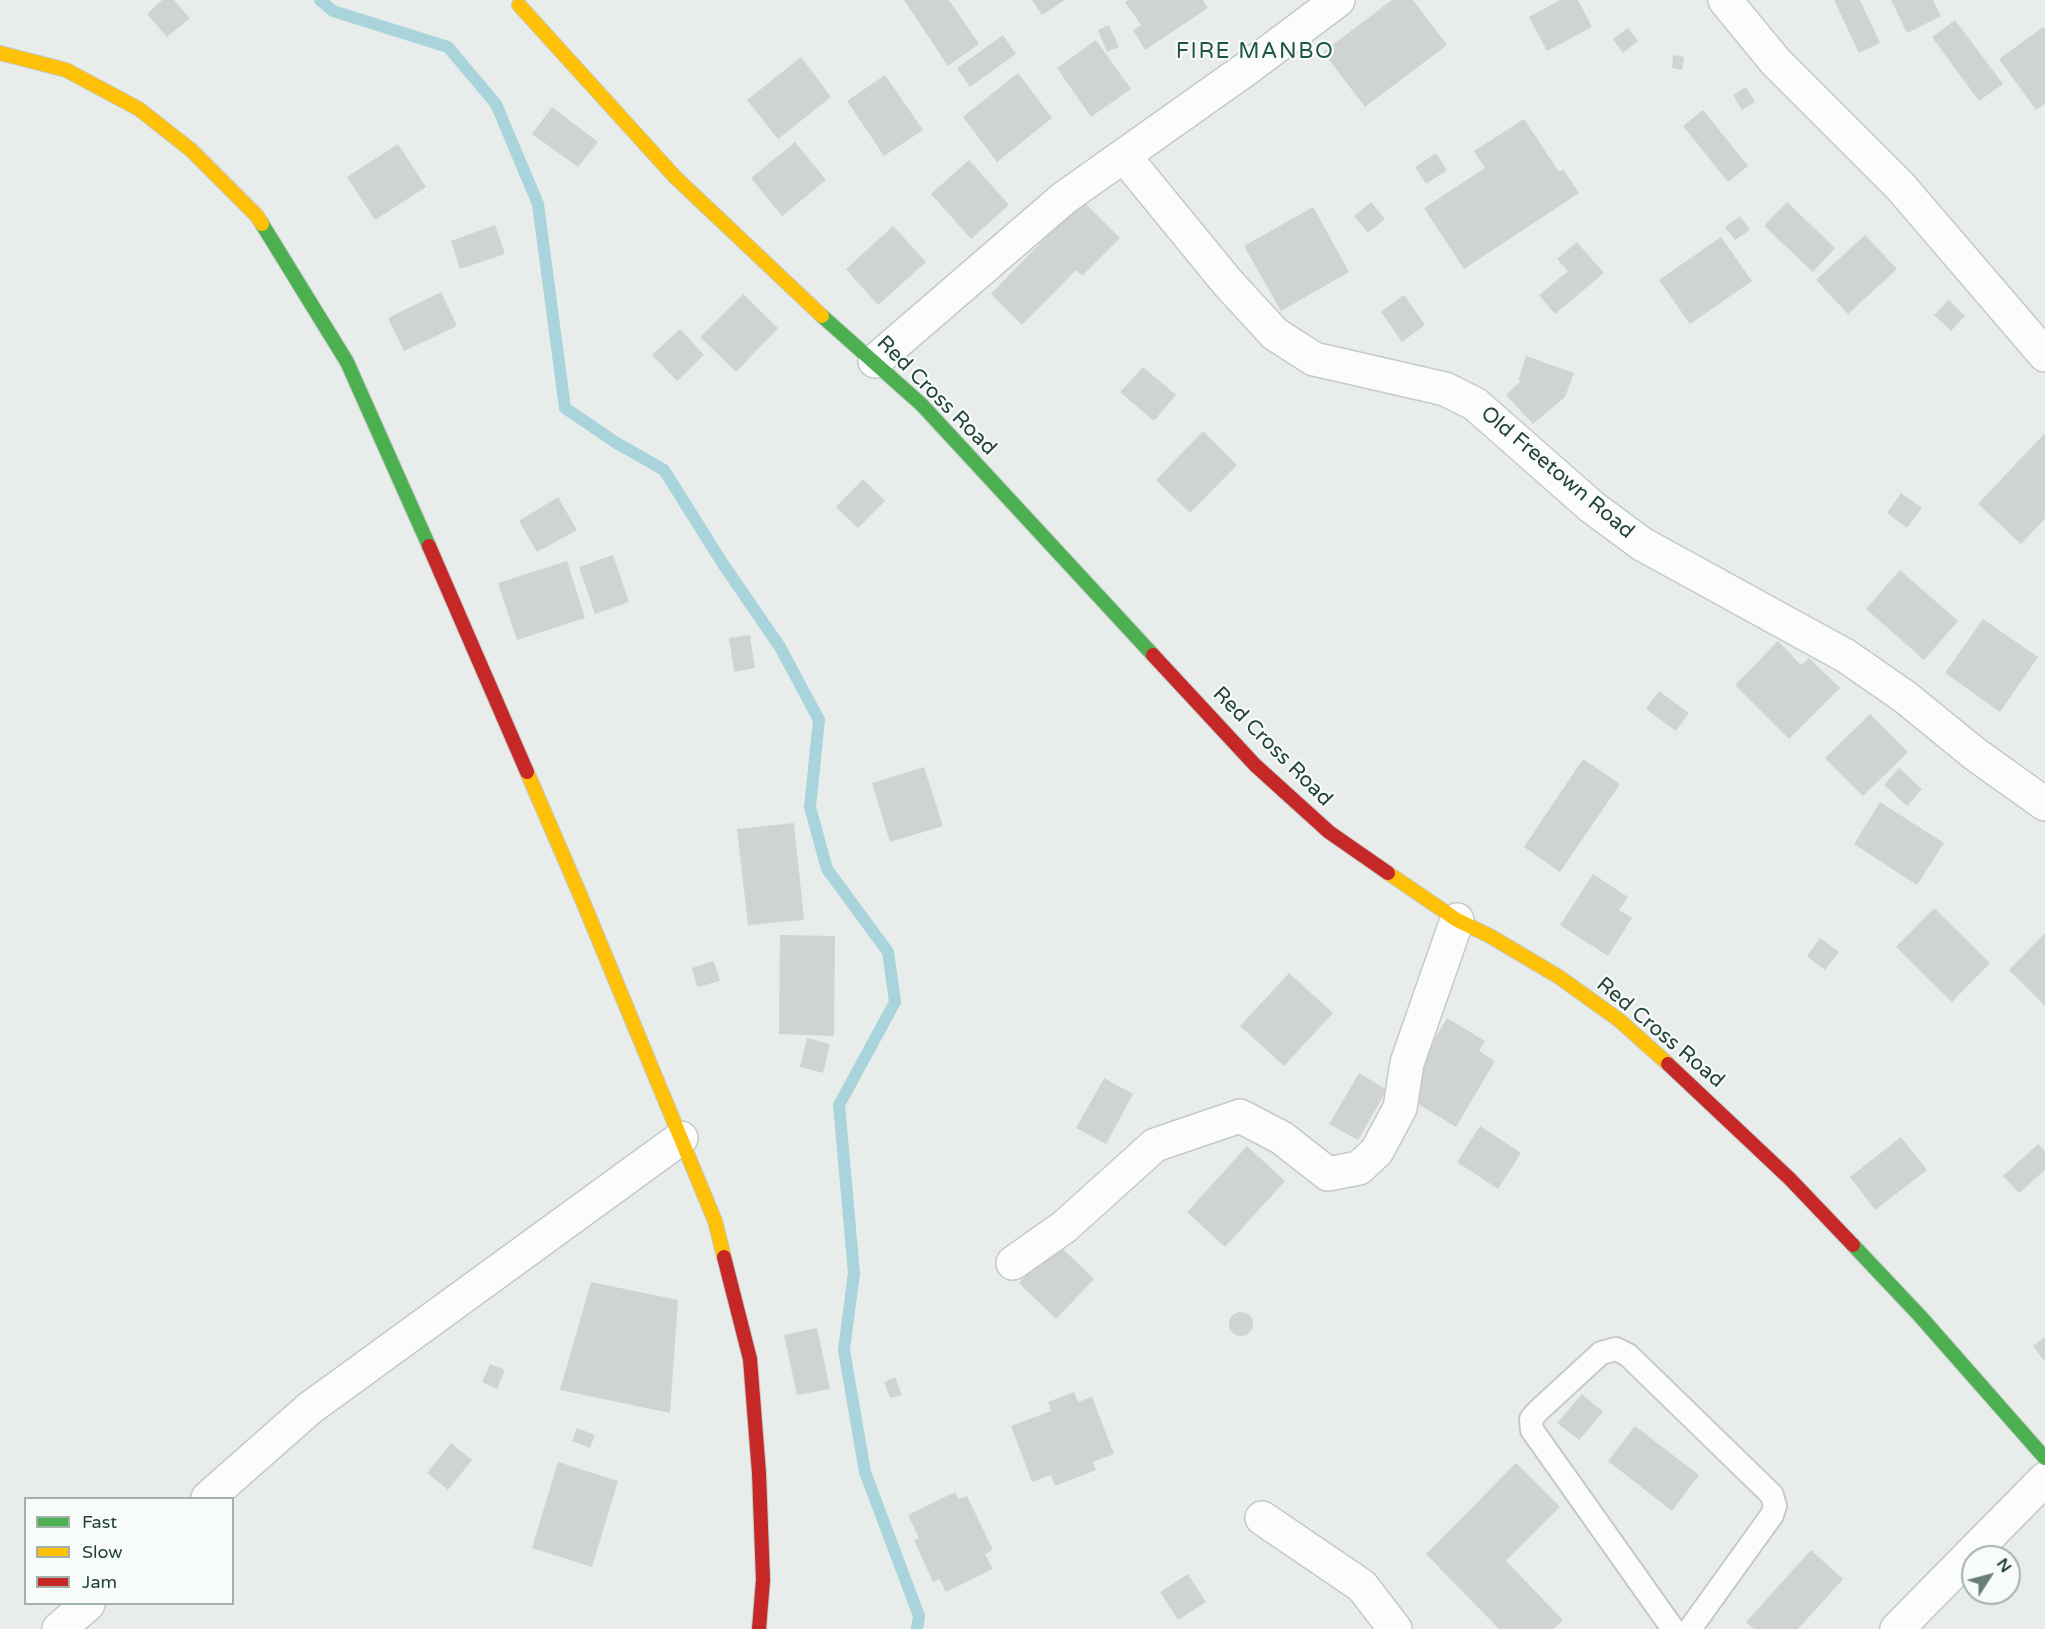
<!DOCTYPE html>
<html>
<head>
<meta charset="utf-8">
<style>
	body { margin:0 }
	#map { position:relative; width:2045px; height:1629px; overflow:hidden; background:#e8edeb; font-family:"Varela Round",sans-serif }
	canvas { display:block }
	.legend { position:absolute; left:24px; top:1497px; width:210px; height:108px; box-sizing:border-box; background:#f7fbf9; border:2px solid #a3b1ad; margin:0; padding:8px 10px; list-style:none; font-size:18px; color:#24423a }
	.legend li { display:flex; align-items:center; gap:12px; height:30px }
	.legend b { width:30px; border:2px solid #a3b1ad }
	.north { position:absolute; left:1961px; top:1545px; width:60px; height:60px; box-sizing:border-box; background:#f7fbf9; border:2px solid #a3b1ad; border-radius:50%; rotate:54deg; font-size:16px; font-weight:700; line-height:24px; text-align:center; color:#24423a }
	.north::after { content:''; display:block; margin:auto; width:21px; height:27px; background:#697e78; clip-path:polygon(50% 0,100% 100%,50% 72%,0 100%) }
</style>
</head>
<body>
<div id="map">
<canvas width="2045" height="1629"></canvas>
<ul class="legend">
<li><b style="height:8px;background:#4caf50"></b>Fast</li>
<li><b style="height:8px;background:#ffc107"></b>Slow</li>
<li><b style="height:8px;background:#c62828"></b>Jam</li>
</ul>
<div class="north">N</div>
</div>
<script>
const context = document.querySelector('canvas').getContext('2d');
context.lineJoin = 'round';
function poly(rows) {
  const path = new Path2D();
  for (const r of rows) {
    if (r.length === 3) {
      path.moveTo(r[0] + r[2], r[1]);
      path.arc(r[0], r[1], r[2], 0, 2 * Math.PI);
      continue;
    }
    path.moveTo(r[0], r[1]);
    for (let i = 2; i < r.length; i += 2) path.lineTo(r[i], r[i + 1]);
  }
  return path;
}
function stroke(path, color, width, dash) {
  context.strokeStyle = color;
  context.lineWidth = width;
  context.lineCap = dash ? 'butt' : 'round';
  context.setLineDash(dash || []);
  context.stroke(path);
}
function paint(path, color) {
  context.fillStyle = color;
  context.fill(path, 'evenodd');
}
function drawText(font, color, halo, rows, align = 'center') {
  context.font = font + ' "Varela Round",sans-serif';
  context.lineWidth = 4.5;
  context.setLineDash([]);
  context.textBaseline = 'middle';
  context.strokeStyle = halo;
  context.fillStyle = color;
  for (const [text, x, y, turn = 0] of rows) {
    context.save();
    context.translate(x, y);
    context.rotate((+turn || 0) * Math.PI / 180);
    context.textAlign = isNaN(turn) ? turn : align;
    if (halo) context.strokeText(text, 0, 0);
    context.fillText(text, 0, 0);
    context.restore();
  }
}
stroke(poly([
	[320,0,333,11,448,47,496,104,538,204,565,408,615,442,664,470,723,564,780,647,819,720,810,807,827,869,888,952,895,1002,839,1105,854,1273,844,1350,865,1472,919,1616,917,1629]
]), '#a9d4db', 12);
paint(poly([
	[162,0,174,0,190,18,167,37,147,14],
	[904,0,949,0,979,44,948,66],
	[1032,0,1065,0,1042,15],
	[1128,0,1203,0,1208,8,1145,50,1133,30,1141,25,1125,2],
	[1392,0,1413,0,1447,45,1365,107,1323,52],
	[1560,0,1578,0,1592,27,1547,51,1529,17],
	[1834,0,1860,0,1880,43,1859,53],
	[1891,0,1933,0,1941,16,1907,33],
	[1955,20,2003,84,1979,101,1932,37],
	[1109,25,1119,47,1107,52,1098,30],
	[2043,27,2045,29,2045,104,2036,110,1999,59],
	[1628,28,1638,41,1623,53,1613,39],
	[1003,35,1016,54,970,87,957,68],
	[1096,40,1131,89,1091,117,1057,68],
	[1673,55,1684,57,1682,70,1672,68],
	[801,57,831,97,778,139,747,100],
	[1018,73,1052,118,997,162,963,117],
	[885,75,923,130,884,156,847,101],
	[1746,87,1755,102,1742,110,1733,95],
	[552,107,598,142,578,167,532,134],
	[1703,110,1748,166,1728,182,1683,126],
	[1524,119,1559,172,1563,169,1579,193,1464,269,1424,208,1485,168,1474,151],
	[795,142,826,180,782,216,751,178],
	[398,144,426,187,375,220,347,177],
	[1436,153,1447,170,1426,184,1415,167],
	[969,160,1009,205,971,239,931,194],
	[1082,200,1120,238,1082,276,1076,270,1022,325,991,294],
	[1371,202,1385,219,1368,233,1354,216],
	[1787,202,1835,248,1813,272,1764,226],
	[1313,207,1349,272,1281,311,1244,246],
	[1740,216,1750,230,1735,240,1725,227],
	[495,225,505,254,460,269,451,241],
	[893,226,926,262,878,305,846,269],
	[1865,235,1897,269,1848,314,1816,280],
	[1721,237,1752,281,1690,324,1659,280],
	[1577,242,1604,273,1555,314,1539,295,1568,271,1557,259],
	[441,292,457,326,404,351,388,318],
	[743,294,778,328,736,372,700,337],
	[1404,295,1425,325,1402,342,1381,312],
	[1949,300,1965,316,1951,331,1934,315],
	[680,329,704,355,677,381,652,355],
	[1526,356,1574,373,1565,397,1533,424,1506,395,1521,381,1518,380],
	[1143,367,1176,395,1154,421,1120,392],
	[1203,431,1237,465,1190,513,1156,480],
	[2045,433,2045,519,2021,544,1978,504],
	[863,479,885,501,858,528,836,507],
	[1901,493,1922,508,1907,528,1887,513],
	[558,497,577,530,537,552,519,521],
	[613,555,629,602,595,614,579,567],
	[567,561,585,618,517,640,498,583],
	[1900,570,1958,621,1924,660,1866,609],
	[1983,619,2038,657,2000,712,1945,673],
	[750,635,755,668,734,672,729,638],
	[1778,641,1801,665,1809,658,1840,688,1789,739,1735,685],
	[1659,691,1689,713,1676,731,1646,709],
	[1870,714,1908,752,1863,796,1825,758],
	[1583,759,1620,784,1560,872,1524,847],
	[924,767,943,826,890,842,872,783],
	[1899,768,1922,789,1907,806,1884,785],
	[1880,802,1944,843,1917,885,1854,844],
	[794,823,804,920,748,925,737,829],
	[1593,874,1628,897,1619,910,1632,918,1608,956,1560,925],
	[1934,908,1990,963,1952,1002,1896,947],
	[2045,933,2045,1006,2009,970],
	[780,935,835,936,834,1036,779,1034],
	[1820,938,1839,952,1825,970,1807,956],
	[714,961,720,981,697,987,692,968],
	[1289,973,1333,1013,1284,1066,1240,1026],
	[1447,1018,1485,1041,1479,1051,1495,1061,1456,1127,1402,1094],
	[807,1038,830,1044,823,1073,800,1067],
	[1359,1073,1387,1090,1358,1140,1329,1124],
	[1104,1078,1133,1094,1106,1144,1076,1128],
	[1480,1126,1521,1153,1498,1189,1457,1162],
	[1901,1137,1927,1170,1875,1210,1850,1177],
	[2038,1144,2045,1151,2045,1170,2019,1193,2003,1176],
	[1247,1146,1285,1181,1225,1247,1187,1212],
	[1057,1243,1094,1279,1056,1319,1019,1283],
	[591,1282,678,1300,670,1413,560,1390],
	[1241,1324,12],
	[817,1328,830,1389,797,1395,784,1335],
	[2045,1337,2045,1362,2033,1346],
	[490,1364,505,1370,497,1389,482,1382],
	[895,1377,902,1395,890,1398,884,1382],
	[1074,1392,1078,1402,1092,1397,1114,1454,1093,1462,1096,1470,1055,1486,1051,1475,1032,1482,1011,1426,1051,1411,1048,1402],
	[1582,1394,1603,1412,1579,1440,1557,1423],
	[1635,1426,1699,1475,1672,1511,1608,1461],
	[577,1428,595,1435,590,1448,572,1441],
	[451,1443,472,1460,448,1490,427,1473],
	[558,1462,618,1481,592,1567,532,1548],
	[1516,1463,1560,1507,1506,1561,1563,1620,1553,1629,1499,1629,1426,1554],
	[955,1492,959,1499,967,1496,993,1550,985,1554,993,1569,946,1592,939,1579,933,1582,914,1540,919,1538,908,1515],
	[1811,1550,1843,1579,1798,1629,1754,1629,1746,1622],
	[1188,1574,1206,1602,1178,1620,1160,1592]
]), '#cfd4d2');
const lane = poly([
	[1673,1629,1532,1430,1531,1419,1538,1411,1601,1353,1616,1349,1628,1355,1772,1495,1775,1506,1772,1515,1690,1629]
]);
const street = poly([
	[1725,0,1775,61,1900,186,2045,355],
	[1124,156,1228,283,1275,334,1314,359,1445,389,1475,404,1592,507,1642,544,1846,656,1905,697,1975,754,2045,804],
	[875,361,1064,198,1246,69,1338,0],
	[1013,1263,1064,1227,1155,1145,1240,1116,1282,1138,1328,1174,1359,1168,1377,1151,1400,1108,1407,1063,1457,920],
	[208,1498,310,1408,681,1138],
	[1262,1518,1362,1586,1395,1629],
	[59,1629,88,1604],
	[1897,1629,2045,1479]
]);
const fast = poly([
	[262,224,347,362,429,546],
	[822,316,922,405,1153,655],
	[1853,1245,1920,1316,2045,1458]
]);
const slow = poly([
	[519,5,675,177,822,316],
	[0,53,66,70,139,109,191,150,257,216,262,224],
	[527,772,581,897,715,1221,724,1257],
	[1388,873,1457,920,1490,936,1559,977,1619,1020,1668,1064]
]);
const jam = poly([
	[429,546,527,772],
	[1153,655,1255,765,1329,832,1388,873],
	[1668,1064,1790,1179,1853,1245],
	[724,1257,750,1359,759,1473,763,1580,759,1629]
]);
stroke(lane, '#c5cac8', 26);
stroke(street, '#c5cac8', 36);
stroke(fast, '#c3cbc8', 16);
stroke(slow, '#c3cbc8', 16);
stroke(jam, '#c3cbc8', 16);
stroke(lane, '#fcfcfc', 22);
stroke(street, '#fcfcfc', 33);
stroke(fast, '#4caf50', 14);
stroke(slow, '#ffc107', 14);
stroke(jam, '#c62828', 14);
drawText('21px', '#24423a', '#f7fbf9', [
	["Red Cross Road",936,396,45],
	["Old Freetown Road",1557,473,40],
	["Red Cross Road",1272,747,45],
	["Red Cross Road",1660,1033,40]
]);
context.letterSpacing = '1.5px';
drawText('22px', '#1f5548', '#f7fbf9', [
	["FIRE MANBO",1255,52]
]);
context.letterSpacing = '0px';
</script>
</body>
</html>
